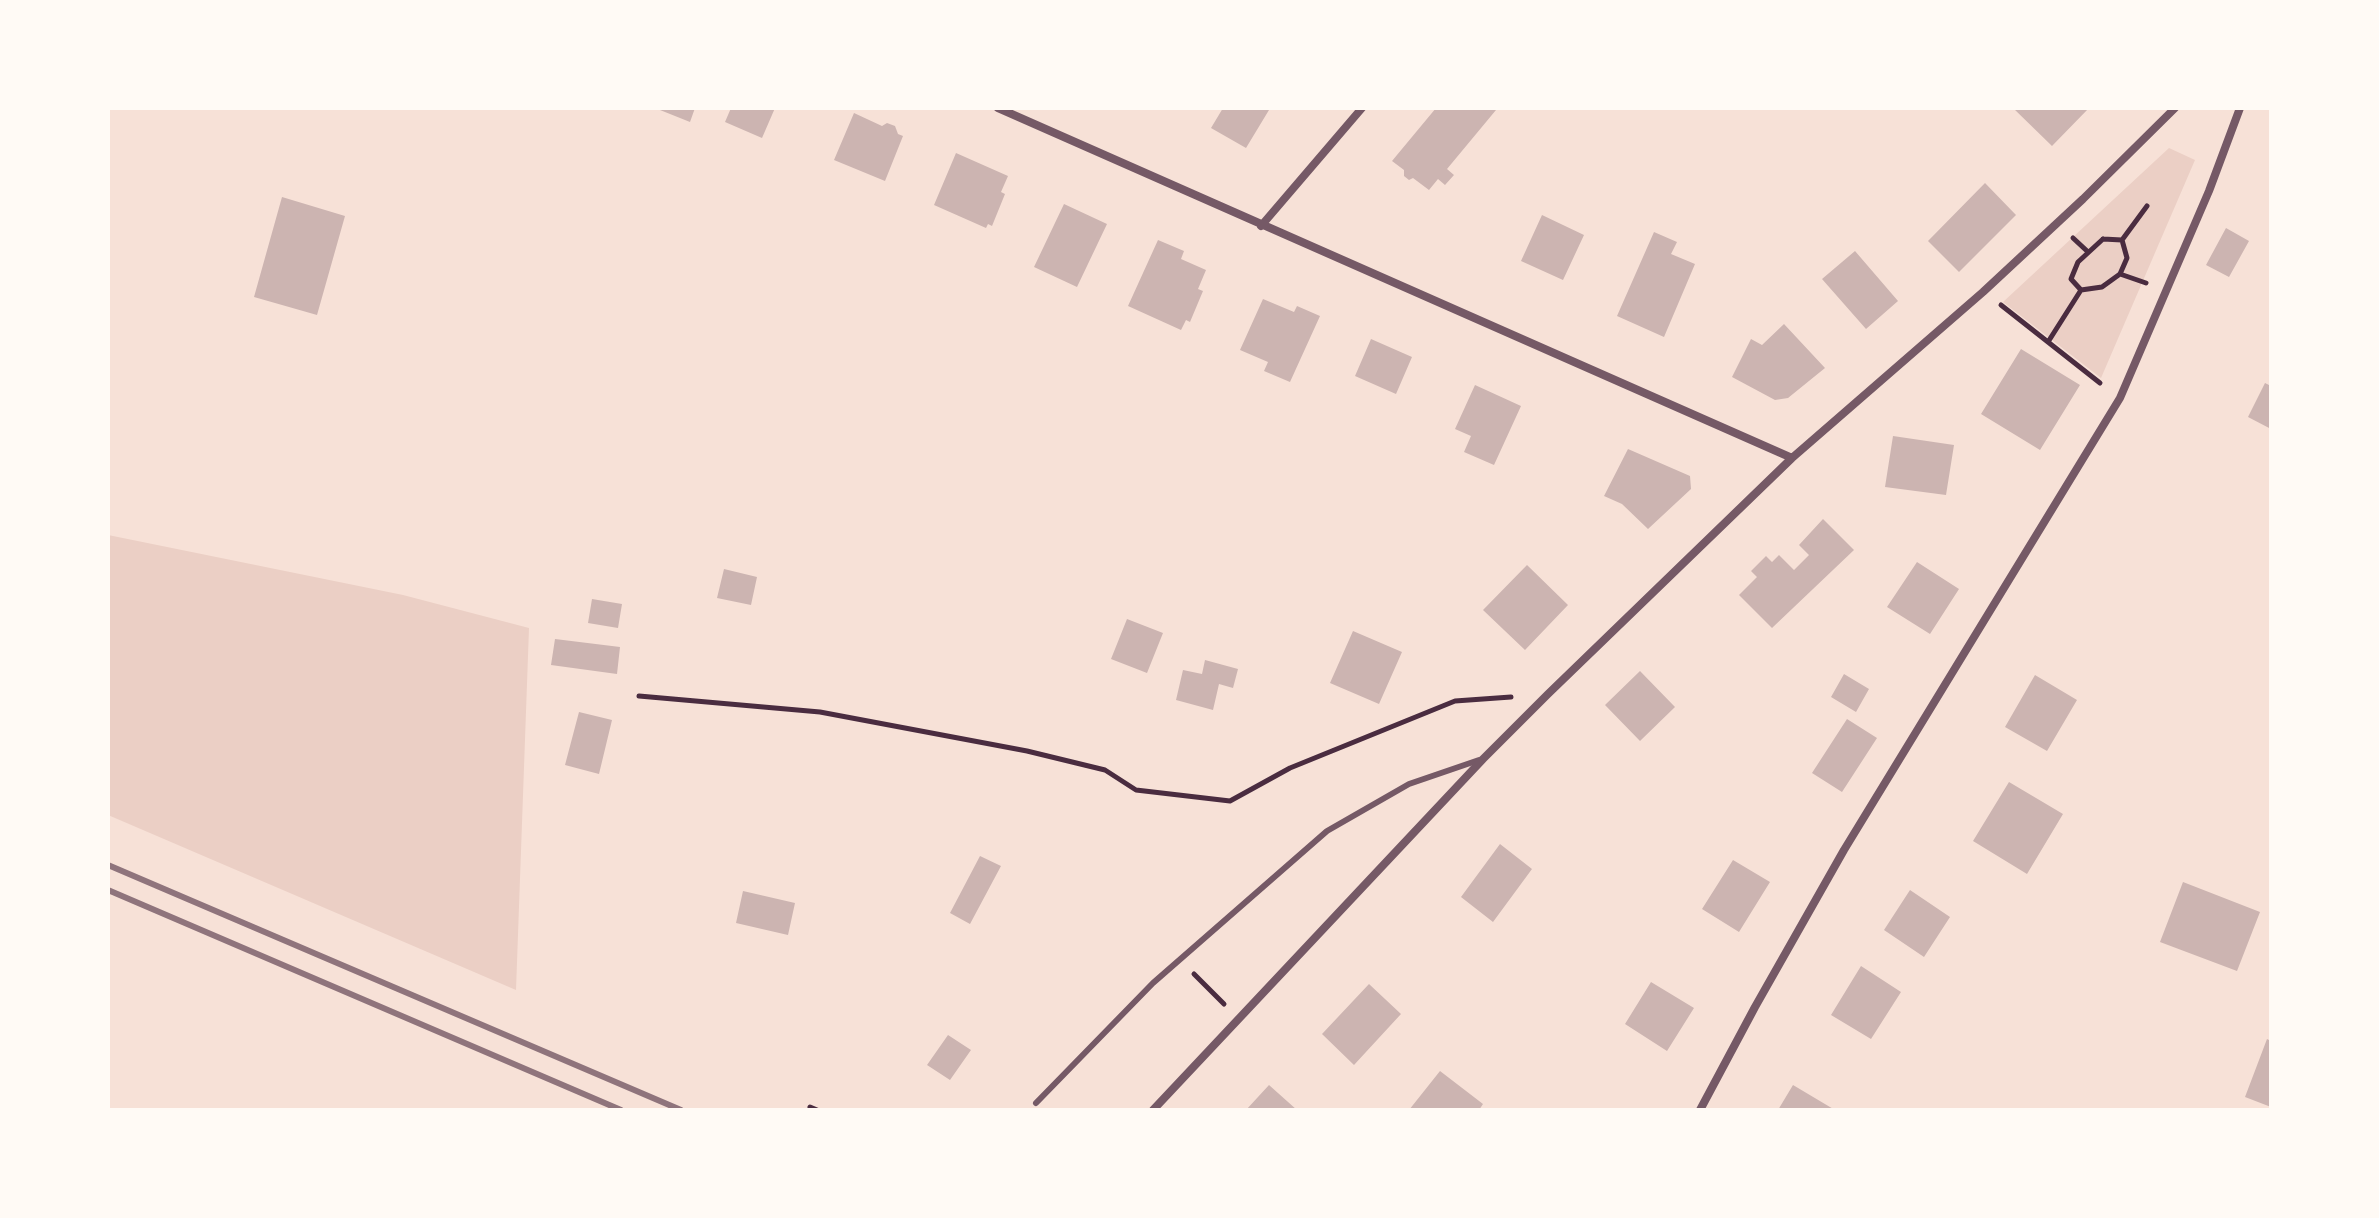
<!DOCTYPE html>
<html>
<head>
<meta charset="utf-8">
<style>
	body { margin:0 }
	#map { position:relative; width:2379px; height:1218px; overflow:hidden; background:#f7e1d7; font-family:"DejaVu Sans",sans-serif }
	canvas { display:block }
	.frame { position:absolute; inset:0; border:110px solid #fffaf5; pointer-events:none }
</style>
</head>
<body>
<div id="map">
<canvas width="2379" height="1218"></canvas>
<div class="frame"></div>
</div>
<script>
const context = document.querySelector('canvas').getContext('2d');
context.lineJoin = 'round';
function paint(path, color) {
  context.fillStyle = color;
  context.fill(path, 'evenodd');
}
function poly(rows) {
  const path = new Path2D();
  for (const r of rows) {
    path.moveTo(r[0], r[1]);
    for (let i = 2; i < r.length; i += 2) path.lineTo(r[i], r[i + 1]);
  }
  return path;
}
function stroke(path, color, width, dash) {
  context.strokeStyle = color;
  context.lineWidth = width;
  context.lineCap = dash ? 'butt' : 'round';
  context.setLineDash(dash || []);
  context.stroke(path);
}
paint(poly([
	[2169,148,2195,160,2101,378,2003,302],
	[108,535,403,595,529,628,516,990,108,815]
]), '#ebcfc5');
paint(poly([
	[655,108,695,108,690,122],
	[731,108,775,108,762,138,725,122],
	[1223,108,1269,110,1246,148,1211,128],
	[1436,108,1494,108,1496,110,1447,169,1454,175,1445,185,1438,179,1429,190,1413,178,1409,180,1404,176,1404,170,1392,161],
	[2013,108,2089,108,2052,146],
	[854,113,882,126,887,123,895,126,898,134,903,136,885,181,834,160],
	[956,153,1008,176,1001,192,1005,194,992,226,988,224,986,228,934,205],
	[1985,183,2016,215,1959,272,1928,241],
	[282,197,345,216,317,315,254,297],
	[1064,204,1107,224,1077,287,1034,267],
	[1542,215,1584,235,1563,280,1521,261],
	[2226,228,2249,241,2229,277,2206,265],
	[1654,232,1677,242,1671,254,1695,264,1664,337,1617,316],
	[1158,240,1184,251,1181,259,1206,270,1198,289,1203,291,1190,322,1186,320,1181,330,1128,306],
	[1855,251,1898,301,1866,329,1822,279],
	[1263,299,1294,312,1297,306,1320,316,1290,382,1264,371,1268,362,1240,350],
	[1784,324,1825,368,1788,398,1775,400,1732,377,1751,339,1762,345],
	[1371,339,1412,357,1396,394,1355,376],
	[2021,349,2080,385,2040,450,1981,414],
	[2265,383,2271,386,2271,429,2248,417],
	[1475,385,1521,406,1494,465,1464,452,1471,436,1455,429],
	[1893,436,1954,445,1946,495,1885,487],
	[1628,449,1690,476,1691,489,1648,529,1622,504,1604,496],
	[1823,519,1854,550,1772,628,1739,595,1757,577,1751,571,1766,556,1772,562,1779,555,1794,570,1809,555,1799,545],
	[1917,562,1959,589,1930,634,1887,607],
	[1527,565,1568,605,1525,650,1483,610],
	[724,569,757,577,751,605,717,598],
	[592,599,622,604,618,628,588,623],
	[1127,619,1163,633,1147,673,1111,659],
	[1353,631,1402,652,1379,704,1330,683],
	[555,639,620,647,617,674,551,665],
	[1205,660,1238,669,1233,688,1219,684,1213,710,1176,700,1183,670,1202,674],
	[1640,671,1675,707,1640,741,1605,705],
	[1844,674,1869,689,1856,712,1831,697],
	[2035,675,2077,700,2047,751,2005,727],
	[579,712,612,720,599,774,565,765],
	[1847,719,1877,738,1842,792,1812,773],
	[2009,782,2063,814,2027,874,1973,841],
	[1500,844,1532,869,1493,922,1461,897],
	[980,856,1001,866,970,924,950,913],
	[1733,860,1770,882,1739,932,1702,909],
	[2183,882,2260,912,2237,971,2160,942],
	[1910,890,1950,917,1924,957,1884,930],
	[743,891,795,903,788,935,736,923],
	[1861,966,1901,992,1871,1039,1831,1015],
	[1651,982,1694,1008,1667,1051,1625,1024],
	[1369,984,1401,1014,1354,1065,1322,1034],
	[948,1035,971,1050,950,1080,927,1065],
	[2267,1039,2271,1041,2271,1107,2245,1097],
	[1440,1071,1483,1104,1479,1110,1409,1110],
	[1269,1085,1297,1110,1246,1110],
	[1793,1085,1835,1110,1778,1110]
]), '#ccb4b1');
stroke(poly([
	[2073,238,2087,251],
	[2103,239,2122,240,2127,258,2120,274,2102,287,2081,290,2071,279,2078,262,2103,239],
	[2122,240,2147,206],
	[2120,274,2146,283],
	[2001,305,2100,383],
	[2048,342,2081,290],
	[639,696,820,712,1027,751,1105,770,1136,790,1230,801,1290,768,1455,701,1511,697],
	[1194,974,1224,1004],
	[810,1107,817,1110]
]), '#4a2c40', 5);
stroke(poly([
	[1036,1103,1153,983,1327,831,1409,784,1479,760]
]), '#755966', 6);
stroke(poly([
	[998,108,1792,458],
	[1261,226,1362,108],
	[1153,1110,1483,759,1548,694,1792,458,1983,292,2083,199,2175,108],
	[1700,1110,1755,1007,1844,850,2120,398,2209,191,2240,108]
]), '#755966', 8);
stroke(poly([
	[108,865,681,1110],
	[108,890,621,1110]
]), '#8f747c', 6);
</script>
</body>
</html>
